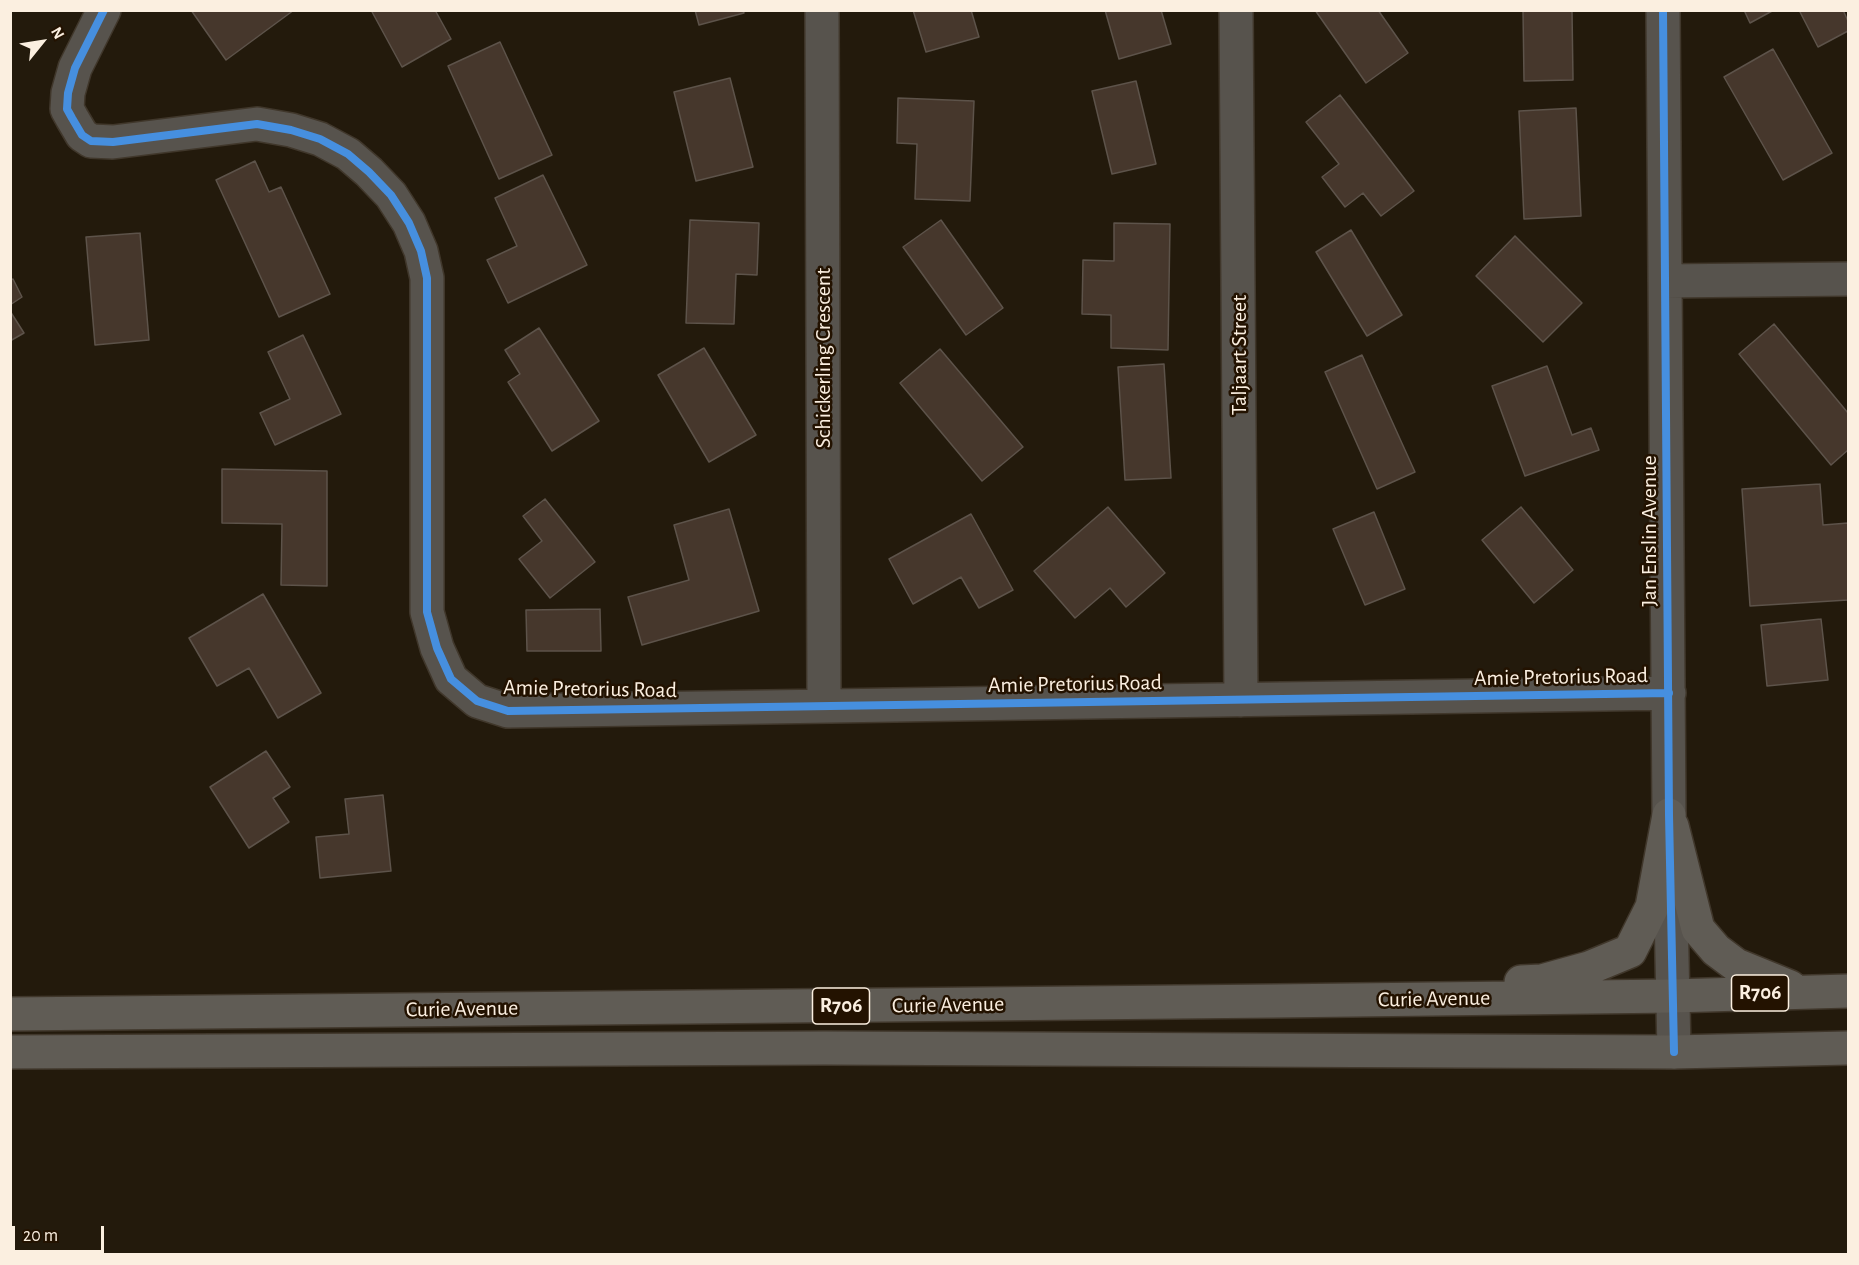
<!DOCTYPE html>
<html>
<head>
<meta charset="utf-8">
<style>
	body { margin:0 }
	#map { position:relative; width:1859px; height:1265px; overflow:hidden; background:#231a0c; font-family:"Alegreya Sans",sans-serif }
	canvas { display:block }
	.frame { position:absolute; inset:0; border:12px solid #fbefe0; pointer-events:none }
	.north { position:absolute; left:12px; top:12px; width:60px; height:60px; -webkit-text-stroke:4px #231200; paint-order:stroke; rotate:60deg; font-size:16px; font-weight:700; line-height:24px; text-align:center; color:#fbefe0 }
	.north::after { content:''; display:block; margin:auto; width:21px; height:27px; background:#fbefe0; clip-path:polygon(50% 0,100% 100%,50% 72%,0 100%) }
	.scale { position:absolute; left:12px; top:1226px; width:92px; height:27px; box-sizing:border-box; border:3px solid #fbefe0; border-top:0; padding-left:8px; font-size:18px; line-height:21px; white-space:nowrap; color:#fbefe0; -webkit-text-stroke:4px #231200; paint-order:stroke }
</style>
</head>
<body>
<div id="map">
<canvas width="1859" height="1265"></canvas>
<div class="frame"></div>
<div class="north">N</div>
<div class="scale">20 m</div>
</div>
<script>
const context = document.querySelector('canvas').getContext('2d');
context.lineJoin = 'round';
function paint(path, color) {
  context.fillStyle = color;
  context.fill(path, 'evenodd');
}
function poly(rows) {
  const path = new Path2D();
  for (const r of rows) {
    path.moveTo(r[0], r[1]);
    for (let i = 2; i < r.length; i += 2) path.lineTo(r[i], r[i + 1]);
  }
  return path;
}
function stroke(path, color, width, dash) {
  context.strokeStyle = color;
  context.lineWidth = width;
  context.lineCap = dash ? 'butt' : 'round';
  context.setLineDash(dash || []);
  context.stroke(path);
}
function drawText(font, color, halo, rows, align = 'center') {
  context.font = font + ' "Alegreya Sans",sans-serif';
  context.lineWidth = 5;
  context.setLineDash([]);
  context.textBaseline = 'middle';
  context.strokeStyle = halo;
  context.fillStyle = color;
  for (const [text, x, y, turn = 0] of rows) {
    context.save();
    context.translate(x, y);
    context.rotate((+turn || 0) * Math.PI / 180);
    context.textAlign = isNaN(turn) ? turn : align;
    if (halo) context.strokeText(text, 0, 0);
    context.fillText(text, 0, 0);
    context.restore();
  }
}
const building = poly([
	[191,10,294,10,226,60,191,10],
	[371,10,435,10,451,39,402,67,371,10],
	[695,10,743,10,744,13,699,25,695,10],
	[913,10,971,10,979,37,926,52,913,10],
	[1105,10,1161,10,1171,44,1119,59,1105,10],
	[1315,10,1378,10,1408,53,1366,83,1315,10],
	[1523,10,1572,10,1573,80,1524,81,1523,10],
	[1744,10,1774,10,1750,23,1744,10],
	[1799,10,1843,10,1848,21,1848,31,1818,47,1799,10],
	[500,42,552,155,499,179,448,66,500,42],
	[1773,49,1832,153,1783,180,1724,77,1773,49],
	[730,78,753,167,696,181,674,92,730,78],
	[1136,81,1156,164,1112,174,1092,91,1136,81],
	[1340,95,1414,191,1381,216,1363,193,1345,207,1322,177,1339,164,1306,122,1340,95],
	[898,98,974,101,970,201,915,199,917,144,897,143,898,98],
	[1576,108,1581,216,1524,219,1519,111,1576,108],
	[255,161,269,192,281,187,330,294,279,317,216,180,255,161],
	[543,175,587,265,508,303,487,260,517,246,495,198,543,175],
	[690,220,759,223,757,275,736,274,734,324,686,323,690,220],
	[941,220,1003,308,966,335,903,247,941,220],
	[1114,223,1170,224,1168,350,1111,348,1111,315,1082,314,1083,260,1114,261,1114,223],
	[1351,230,1402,315,1367,336,1316,252,1351,230],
	[140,233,149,340,95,345,86,237,140,233],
	[1515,236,1582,303,1543,342,1476,276,1515,236],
	[13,279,22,297,10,305,10,280,13,279],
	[10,311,24,333,10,341,10,311],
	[1774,324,1848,413,1848,450,1831,465,1739,354,1774,324],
	[539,328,599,421,552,451,508,382,520,374,505,350,539,328],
	[303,335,341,414,275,445,260,413,290,399,268,352,303,335],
	[704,348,756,435,709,462,658,375,704,348],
	[940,349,1023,447,982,481,900,383,940,349],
	[1362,355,1415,472,1377,489,1325,372,1362,355],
	[1164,364,1171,478,1125,480,1118,367,1164,364],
	[1547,366,1572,435,1591,428,1599,450,1525,476,1492,386,1547,366],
	[222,469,327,471,327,586,281,585,282,524,222,523,222,469],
	[1820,484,1823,525,1848,523,1848,600,1750,606,1742,489,1820,484],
	[545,499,595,562,550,598,519,559,542,541,523,516,545,499],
	[1108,507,1165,573,1126,607,1110,588,1075,618,1034,571,1108,507],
	[1521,507,1573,570,1534,603,1482,540,1521,507],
	[729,509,759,611,642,645,628,597,689,580,674,525,729,509],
	[1374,512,1405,589,1365,605,1333,529,1374,512],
	[971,514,1013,590,979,608,961,577,913,604,889,559,971,514],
	[263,594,321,693,278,718,249,668,217,686,189,638,263,594],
	[600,609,601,651,527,651,526,610,600,609],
	[1821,619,1828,680,1767,686,1761,625,1821,619],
	[266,751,290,787,273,798,289,822,249,848,210,787,266,751],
	[383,795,391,871,320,878,316,837,349,834,345,799,383,795]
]);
paint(building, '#46372c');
stroke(building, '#5d534a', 1.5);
const minor = poly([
	[104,10,75,68,68,93,67,109,72,118,82,135,91,141,113,142,257,124,291,130,320,139,348,154,369,172,391,195,409,223,421,251,427,278,427,612,437,648,451,679,477,701,508,711,1669,693],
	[822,10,824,706],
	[1236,10,1241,700],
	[1663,10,1669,815,1674,1052],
	[1665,281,1848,279]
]);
const primary = poly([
	[1672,826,1698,929,1716,950,1736,965,1790,987],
	[1521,982,1542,981,1589,968,1630,951,1652,907,1669,815],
	[10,1014,1274,1001,1672,996,1848,991],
	[10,1052,825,1048,1674,1052,1848,1048]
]);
stroke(minor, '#40372b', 36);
stroke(primary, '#40372b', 36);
stroke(minor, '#57534d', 33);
stroke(primary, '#605c55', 33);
stroke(poly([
	[104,10,75,68,68,93,67,109,72,118,82,135,91,141,113,142,257,124,291,130,320,139,348,154,369,172,391,195,409,223,421,251,427,278,427,612,437,648,451,679,477,701,508,711,1669,693],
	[1663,10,1669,815,1674,1052]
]), '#468fdf', 8);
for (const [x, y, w] of [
	[1760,993,57],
	[841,1006,57]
]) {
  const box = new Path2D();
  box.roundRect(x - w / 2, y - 18, w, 36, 4.5);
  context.fillStyle = '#231200';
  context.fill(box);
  stroke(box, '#fbefe0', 1.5);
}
drawText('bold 21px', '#fbefe0', null, [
	["R706",1760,993],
	["R706",841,1006]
]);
drawText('22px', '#fbefe0', '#231200', [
	["Taljaart Street",1239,355,-90],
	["Schickerling Crescent",823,358,-90],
	["Jan Enslin Avenue",1649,531,-90],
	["Amie Pretorius Road",1561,677,-1],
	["Amie Pretorius Road",1075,684,-1],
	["Amie Pretorius Road",590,689,1],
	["Curie Avenue",1434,999,-1],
	["Curie Avenue",948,1005,-1],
	["Curie Avenue",462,1009,-1]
]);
</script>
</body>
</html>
